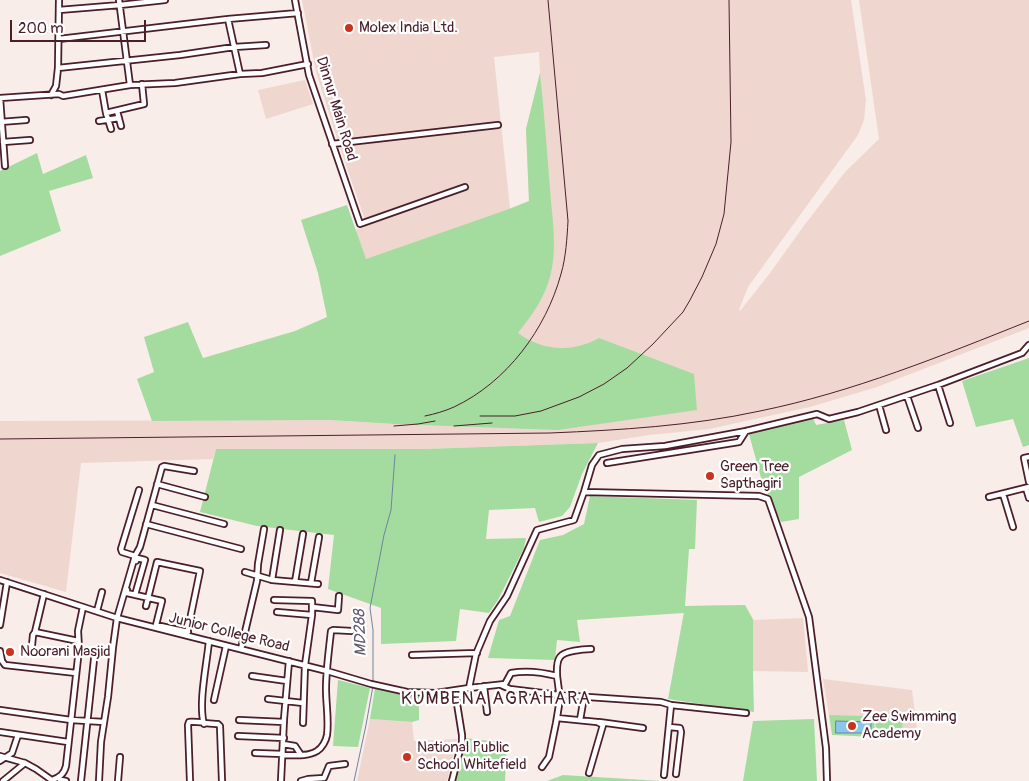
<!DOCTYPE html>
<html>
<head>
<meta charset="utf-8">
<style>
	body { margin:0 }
	#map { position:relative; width:1029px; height:781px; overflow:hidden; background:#f8ede9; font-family:Pangolin,sans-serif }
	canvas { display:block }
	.scale { position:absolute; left:10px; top:20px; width:136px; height:22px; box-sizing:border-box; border:2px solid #4a1f2b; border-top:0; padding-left:6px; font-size:15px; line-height:18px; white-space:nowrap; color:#4a1f2b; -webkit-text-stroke:4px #fff; paint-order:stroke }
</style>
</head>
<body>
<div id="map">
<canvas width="1029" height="781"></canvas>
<div class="scale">200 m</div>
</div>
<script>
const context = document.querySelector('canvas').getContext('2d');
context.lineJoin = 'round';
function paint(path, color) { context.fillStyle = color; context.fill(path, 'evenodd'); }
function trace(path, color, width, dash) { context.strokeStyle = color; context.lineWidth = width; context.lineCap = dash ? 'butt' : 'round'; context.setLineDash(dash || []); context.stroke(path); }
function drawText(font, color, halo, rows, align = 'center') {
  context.font = font + ' Pangolin,sans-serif'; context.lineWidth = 4.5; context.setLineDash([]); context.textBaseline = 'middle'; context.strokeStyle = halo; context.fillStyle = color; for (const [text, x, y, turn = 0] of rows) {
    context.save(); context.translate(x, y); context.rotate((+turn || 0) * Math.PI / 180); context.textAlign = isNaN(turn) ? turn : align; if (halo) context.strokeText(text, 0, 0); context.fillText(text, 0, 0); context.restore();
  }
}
const built = new Path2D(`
	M302 0H851L866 100 864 120 858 135 748 287 739 310 740 311 770 273 803 227 845 172 879 139 859 0H1029V328L877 387 810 407 709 429 649 435 598 443 424 449H216L213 459 81 463 66 592 0 573V421L329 420 394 424 365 259 355 230 364 227V217L339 145 316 72ZM539 52 540 73 526 129 529 201 510 209 494 57Z
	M305 80 313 104 266 119 258 90Z
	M745 605 754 620 803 618 808 672 753 671V675L673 671 685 606Z
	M823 679 912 690 918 738 874 737 875 716 829 715Z
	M370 719 412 722 414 741 457 739 447 781H357Z`);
const green = new Path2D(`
	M540 73C544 112 547 150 550 189 552 218 558 248 550 277 544 299 532 315 518 333 542 351 573 353 599 338L694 374 697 410 558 430 394 424 329 420 152 421 137 379 154 372 144 337 188 322 203 358 295 331 327 317 318 273 301 220 347 205 366 259 509 209 529 201 526 129Z
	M37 153 43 174 86 155 93 178 49 191 61 231 0 256V171Z
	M1029 358V445L1023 447 1013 419 976 427 962 381Z
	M813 418 816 425 844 420 852 450 799 477V519L781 522 763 485 749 434Z
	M598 443 582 474 570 507 562 516 539 522 535 508 489 510 486 539 526 538 524 548 498 600 489 613 460 609 456 641 381 644V608L328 589 334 535 257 526 200 512 216 449H424Z
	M590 496 697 500 695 549H689L685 606 745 605 753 620V675L754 712 668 699 684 613 577 620 580 642 557 640 555 660 488 658 499 620 510 616 540 540 563 535 584 524Z
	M338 680 370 688 358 747 333 746Z
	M375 688 407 694 419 695V720L412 722 370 719Z
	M876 712 903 713 902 735H876Z
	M829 715 875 716 874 737 832 735Z
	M814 719 817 781H743L753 721Z
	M465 738 507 743 505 781H455Z
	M563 775 661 781H547Z`);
const water = new Path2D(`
	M836 721 871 722V733H836Z`);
const stream = new Path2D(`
	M373 682V630L370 608 384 535 391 510 395 455
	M354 781 366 725 373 686`);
const minor = new Path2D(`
	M119 0 130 85
	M295 0 309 75 360 224 465 187
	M59 10 120 5 165 0
	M228 19 240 74
	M59 39 228 19 298 13
	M58 68 180 55 234 47 266 45
	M102 90 106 113 144 104 142 84
	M51 95 56 86 58 68 59 0
	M0 98 59 94 63 96 130 85 175 83 240 74 262 73 308 64
	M0 98 5 166
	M117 111 121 126
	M106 113 111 129
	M99 121 119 118
	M0 122 26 120
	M3 142 30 140
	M332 144 498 125
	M938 385 950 423
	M907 396 918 428
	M879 405 886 430
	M1029 457 1024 458 1029 482
	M607 463 739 442 746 431
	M157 484 205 497
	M1026 488 1029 498
	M584 492 759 496 768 499 774 516 809 617 826 748 827 781
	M1003 494 1013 527
	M989 497 1029 487
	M152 505 224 524
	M146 524 241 549
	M135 556 122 552 121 549 139 490
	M245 572 272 580 318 584
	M0 580 117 618 327 671 371 684 407 692 436 693 469 688 476 654 490 621 507 596 537 530 574 520 584 492 592 465 599 455 622 449 665 446 746 431 817 414 829 419 858 412 938 385 1022 353 1029 345
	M272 580 280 530
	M295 582 303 534
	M311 583 319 537
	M127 590V593L162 601 156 625 188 632
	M135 595 145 560 137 558 136 561
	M274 600 312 601V615L305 665 303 723
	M146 606 157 562 200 571 187 634
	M312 607 338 610 339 596
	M97 611 102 592
	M277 612 312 615
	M0 625 7 582
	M35 632 78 641
	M32 645 33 635 35 632 44 594
	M241 649 257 581 258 564 264 529
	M0 651 2 661 5 665 76 673
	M412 655 477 653
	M252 676 287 681
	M557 676C557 670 556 662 560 657 564 651 583 649 591 649
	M501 685 510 689 559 695 661 702 671 705 664 775
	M484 686 487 712
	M469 688 505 684 511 673C527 670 542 672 557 676L560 699 556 723 549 757 542 767
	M268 699 303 703
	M214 700 226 646
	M671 705 746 713
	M0 710 71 720 104 722
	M557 718 597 722 603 725 589 773
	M239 720 284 722
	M580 720 584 697
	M599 722 643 728
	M204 724C198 704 207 663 209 641
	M669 727 680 728 681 732 676 774
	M0 732 68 742
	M238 736 284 738
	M283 744 295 746 301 755
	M255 753 283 754
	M283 755C293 755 308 757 317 751 322 748 326 741 327 735 329 720 326 704 326 689 326 670 329 650 331 631L333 630 352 631
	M0 756 25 763 36 769 53 781
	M0 761 12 753 18 735
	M58 778 61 780 66 781
	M52 780C60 777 64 774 66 766L79 649 78 631 83 607
	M3 781 25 763
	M81 781 95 650
	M99 781 101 742 108 697 113 647 117 618 135 556 140 547 162 467 164 466 194 471
	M118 781 120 757
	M190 781 188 725 189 722C195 721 210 724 218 724L220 726 222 781
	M281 781 284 719 289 661
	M301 781 308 779 324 778 329 766 345 764
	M452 781 462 742V735L455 691`);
const rail = new Path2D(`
	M425 416C435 414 445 411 454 407 507 382 546 329 561 274 566 257 567 238 568 221L548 0
	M480 416H515L541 411 579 397 604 384 627 368 653 344 683 312 690 300 702 277 716 244 724 214 731 142 729 0
	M394 426 418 424 435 421
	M454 426 492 423
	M0 439 550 433C621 430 691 426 760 411 853 392 941 356 1029 321`);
const markers = [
	[349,28,5,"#c8321e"],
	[710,476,5,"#c8321e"],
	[10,652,5,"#c8321e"],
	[852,726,5,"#c8321e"],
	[407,757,5,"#c8321e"]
];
const poiNames = [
	["Molex India Ltd.",359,28],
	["Green Tree",720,467],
	["Sapthagiri",720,484],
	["Noorani Masjid",20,652],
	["Zee Swimming",862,717],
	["Academy",862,734],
	["National Public",417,748],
	["School Whitefield",417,765]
];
const streetNames = [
	["Dinnur Main Road",336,109,73],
	["Junior College Road",229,633,14]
];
const waterNames = [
	["MD288",361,633,-92]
];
const quarterNames = [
	["KUMBENA AGRAHARA",496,699]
];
paint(built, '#efd7cf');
paint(green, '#a4dca0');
paint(water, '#8bc5ea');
trace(water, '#71839e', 1);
trace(stream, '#71839e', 1);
trace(minor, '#4a1f2b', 8);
trace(minor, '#fff', 4.5);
trace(rail, '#4a1f2b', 1);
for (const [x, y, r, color] of markers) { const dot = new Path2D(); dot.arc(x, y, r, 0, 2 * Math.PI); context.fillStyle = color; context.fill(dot); trace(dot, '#fff', 2); }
drawText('15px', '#4a1f2b', '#fff', poiNames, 'left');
drawText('15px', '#4a1f2b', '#fff', streetNames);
drawText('italic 16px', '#61596e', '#fff', waterNames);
context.letterSpacing = '1px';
drawText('18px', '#4a1f2b', '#fff', quarterNames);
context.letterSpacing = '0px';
</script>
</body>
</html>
